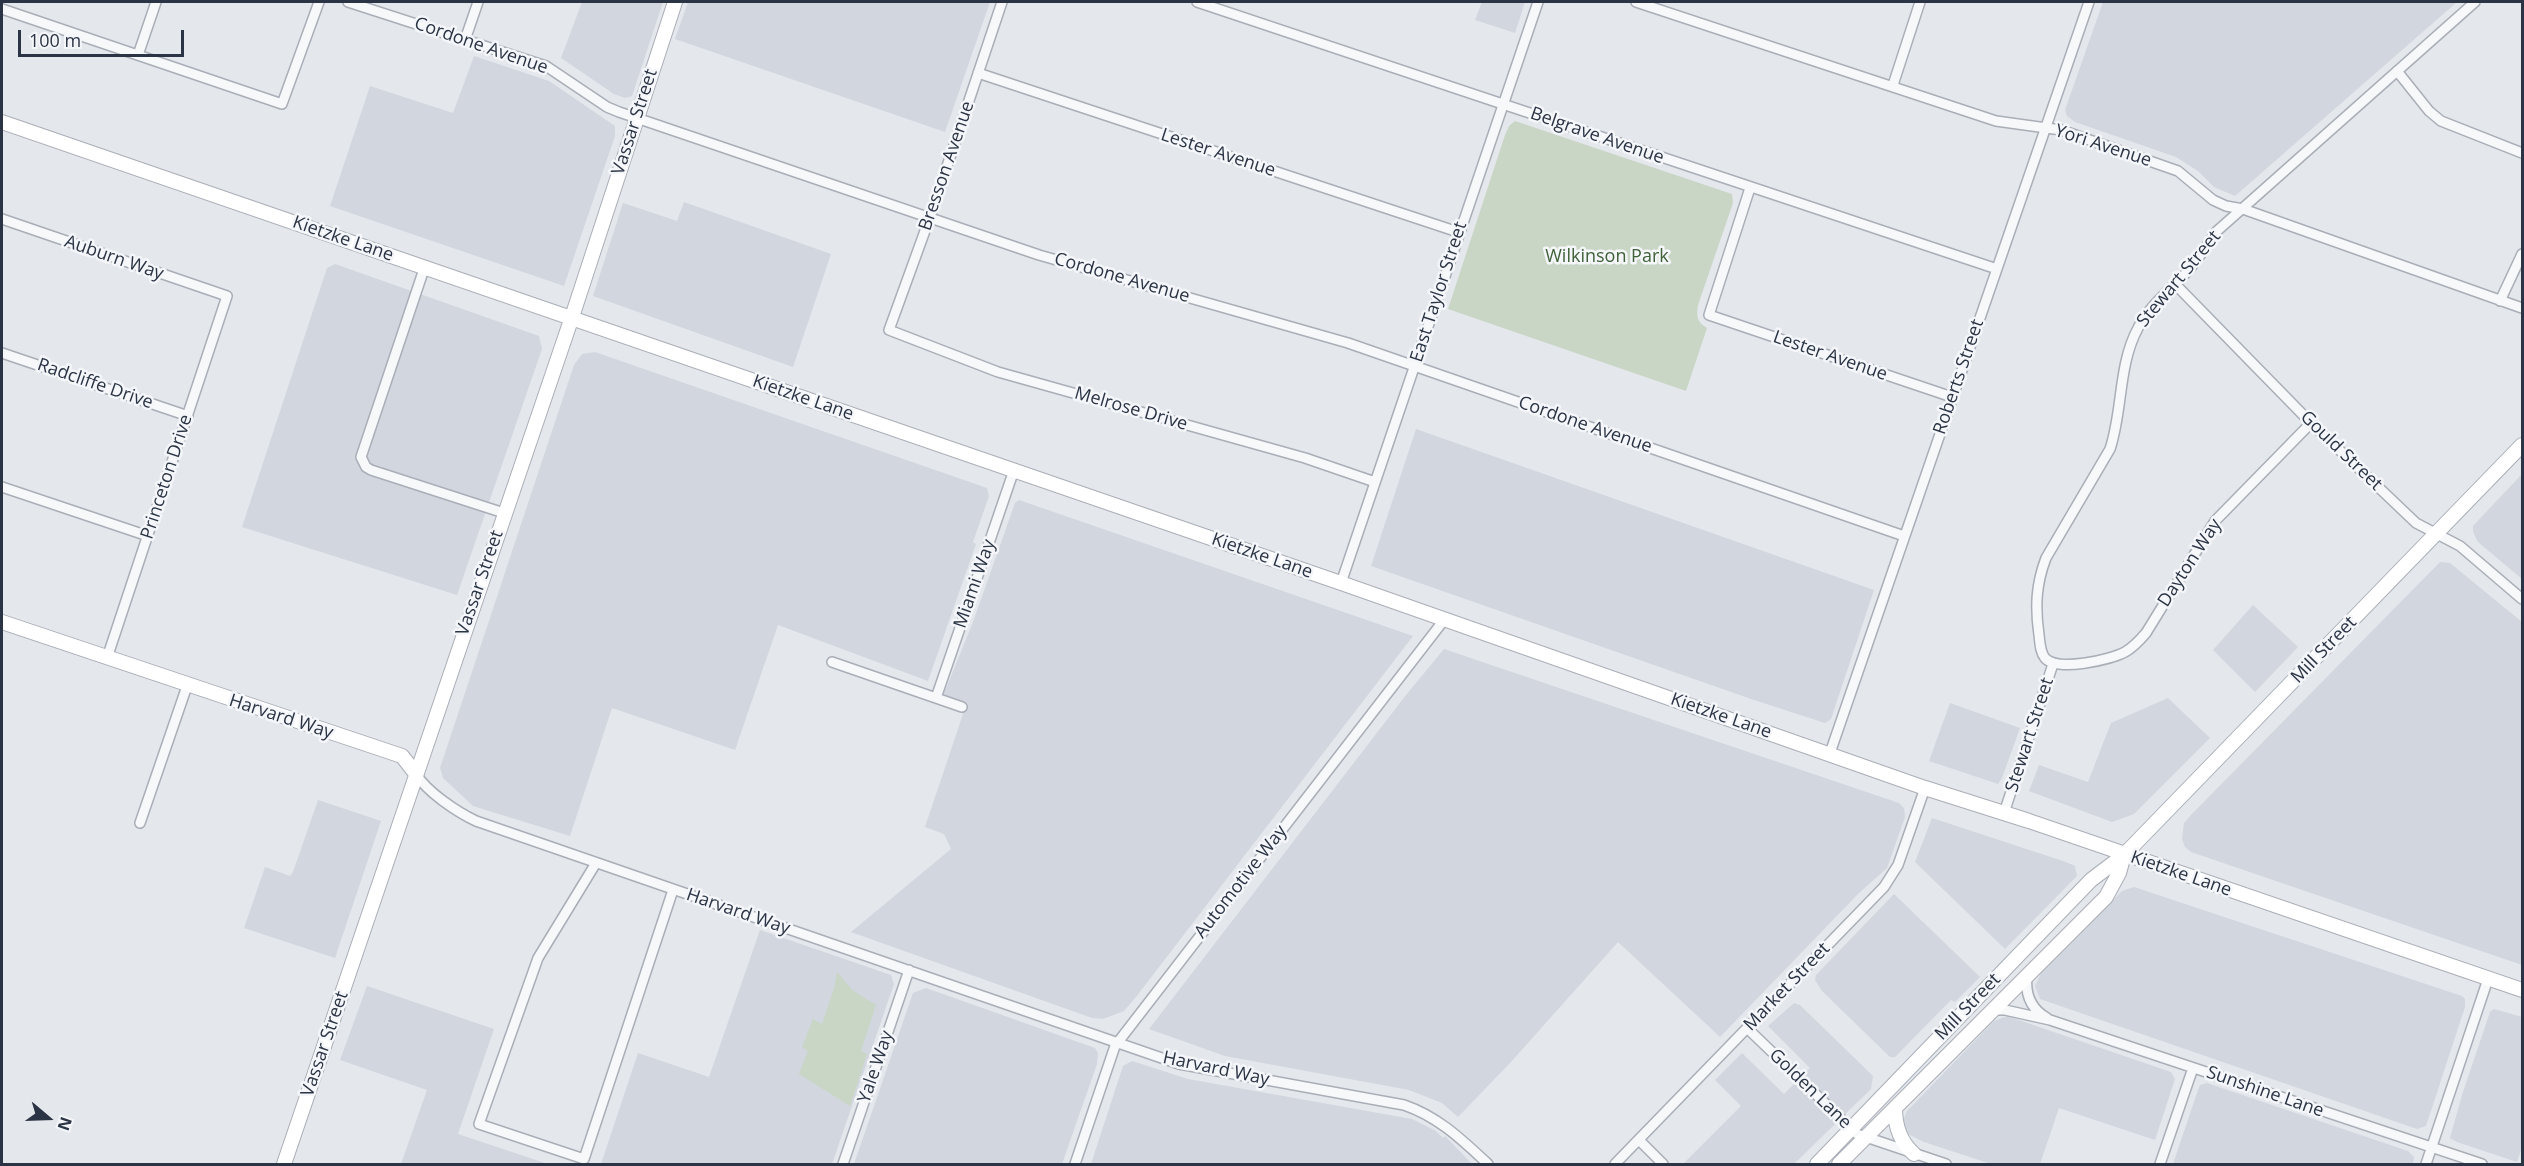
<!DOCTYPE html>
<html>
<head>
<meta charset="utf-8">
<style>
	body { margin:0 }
	#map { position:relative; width:2524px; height:1166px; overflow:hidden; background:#e4e7ec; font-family:"Open Sans",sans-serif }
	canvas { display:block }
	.frame { position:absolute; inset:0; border:3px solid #2b3445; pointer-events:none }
	.north { position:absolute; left:18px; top:1088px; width:60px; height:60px; -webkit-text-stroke:4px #f4f6f9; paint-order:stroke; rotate:109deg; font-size:16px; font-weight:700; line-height:24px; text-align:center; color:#2b3445 }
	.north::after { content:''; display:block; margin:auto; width:21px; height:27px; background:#2b3445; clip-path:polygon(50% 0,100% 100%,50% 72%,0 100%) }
	.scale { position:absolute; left:18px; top:30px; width:166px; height:27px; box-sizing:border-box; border:3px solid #2b3445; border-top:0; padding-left:8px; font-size:18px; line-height:21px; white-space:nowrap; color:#2b3445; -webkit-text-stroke:4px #f4f6f9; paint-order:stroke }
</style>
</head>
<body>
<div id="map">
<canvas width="2524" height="1166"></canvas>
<div class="frame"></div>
<div class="north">N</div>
<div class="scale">100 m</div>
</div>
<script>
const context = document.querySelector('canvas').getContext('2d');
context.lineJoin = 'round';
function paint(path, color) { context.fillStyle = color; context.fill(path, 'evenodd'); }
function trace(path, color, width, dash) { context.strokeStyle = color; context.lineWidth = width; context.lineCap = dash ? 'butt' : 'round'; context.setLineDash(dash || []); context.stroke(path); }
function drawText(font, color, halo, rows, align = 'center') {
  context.font = font + ' "Open Sans",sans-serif'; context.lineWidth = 5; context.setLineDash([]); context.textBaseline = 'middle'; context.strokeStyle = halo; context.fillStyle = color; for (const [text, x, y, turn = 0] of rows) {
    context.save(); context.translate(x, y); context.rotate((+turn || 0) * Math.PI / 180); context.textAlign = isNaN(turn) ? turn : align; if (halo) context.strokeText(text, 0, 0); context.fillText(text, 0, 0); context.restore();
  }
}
const built = new Path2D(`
	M582 2H663L632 96 625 98 614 94 561 58Z
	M688 2H990L945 132 675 39Z
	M1482 2H1525L1515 33 1475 20Z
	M2103 2H2457L2235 196 2214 187 2198 171 2176 157 2075 122 2067 116 2065 110Z
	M474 56 549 81 615 126V136L564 286 330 206 370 86 453 113Z
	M684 202 831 254 793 367 593 296 623 203 677 221Z
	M335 264 539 336 542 349 457 595 242 527 327 268Z
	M595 352 987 488 989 496 973 542 976 544 928 681 778 625 735 750 612 708 570 836 473 806 443 778 440 768 574 365 582 354Z
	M1416 429 1874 590 1831 719 1825 723 1754 700 1371 566Z
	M2522 474V579L2478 542 2473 532V526Z
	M1019 500 1413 636 1136 997 1124 1011 1103 1019 1092 1018 851 932 951 849 944 834 925 827 966 705 943 696 973 622 1015 503Z
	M2440 562 2450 563 2522 622V965L2191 852 2185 847 2182 839 2184 823 2191 815Z
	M2253 605 2298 647 2255 692 2213 650Z
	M1444 649 1899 803 1904 808 1905 817 1887 868 1858 894 1720 1037 1618 942 1511 1062 1458 1117 1442 1103 1409 1090 1225 1056 1149 1029 1406 695Z
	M2168 698 2210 738 2134 814 2112 822 2029 791 2039 765 2088 782 2111 723Z
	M1950 703 2020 728 2002 778 1998 784 1929 761Z
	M318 800 381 821 335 958 244 928 265 867 290 876 293 872Z
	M1932 818 2066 862 2075 866 2077 876 2005 949 1915 862Z
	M2134 887 2462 996 2465 999V1007L2426 1126 2417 1129 2040 999 2035 986 2041 973 2122 891Z
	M1894 894 1980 977 1955 1002 1951 1000 1895 1057H1890L1822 991 1815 980 1816 975Z
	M760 930 891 975 894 984 832 1164H601L638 1053 709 1077Z
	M367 986 494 1029 458 1134 548 1164H401L427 1090 340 1060Z
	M926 988 1095 1048 1098 1053 1097 1064 1062 1164H854L913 993Z
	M1794 1003 1800 1005 1873 1076 1871 1089 1794 1164H1683L1741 1106 1715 1080 1742 1053 1784 1094 1810 1068 1768 1026Z
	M2494 1009 2522 1017V1147L2517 1162 2457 1142 2450 1138 2462 1095 2490 1012Z
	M2007 1016 2171 1072 2175 1079 2155 1140 2059 1108 2040 1164H1991L1924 1142 1908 1134 1903 1121 1907 1111 1994 1021Z
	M1132 1061 1188 1079 1412 1119 1436 1131 1443 1138 1445 1136 1472 1164H1091L1123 1066Z
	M2207 1083 2408 1151 2414 1157 2413 1164H2173L2198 1090 2200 1085Z`);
const green = new Path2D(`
	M1515 121 1732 194 1733 203 1698 305C1696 317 1697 322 1707 328L1686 391 1448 309 1505 135 1509 126Z
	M837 972 852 990 876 1005 861 1051 867 1054 850 1106 799 1074 808 1051 802 1047 813 1019 822 1024 835 985Z`);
const street = new Path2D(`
	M348 2 546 66 607 107 619 112 1039 255 1348 343 1904 536
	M1002 2 930 217 889 330 998 372 1305 458 1375 482
	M1197 2 1997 269
	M1636 2 1996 121 2061 130 2178 171 2213 200 2226 206 2243 209 2522 308
	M2 9 282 104 319 2
	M465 40 478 2
	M138 55 156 2
	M2397 71 2429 111 2441 121 2522 153
	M978 73 1458 232
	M1893 85 1920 2
	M1750 188 1709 315 1952 397
	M2 219 227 296 107 658
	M425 266 361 457 366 467 371 470 504 513
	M2175 284 2311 423 2416 523 2460 546 2522 599
	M2500 301 2522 254
	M2 353 188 416
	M2311 423 2215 521 2146 633C2140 640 2134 647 2125 652 2110 660 2057 672 2045 658 2040 652 2040 643 2039 635 2035 607 2036 584 2046 558L2110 449C2123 410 2118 365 2138 328 2149 306 2170 290 2187 272 2198 260 2207 245 2217 231L2475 2
	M2 487 148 536
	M1341 583 1538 2
	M832 662 962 707
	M936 698 1014 470
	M1830 753 2089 2
	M416 774C427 792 457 812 476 821L1179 1064 1404 1105C1439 1117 1462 1140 1488 1164
	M2004 813 2053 664
	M140 823 187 686
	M596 863 538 958 479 1124 584 1159 673 890
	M2027 976C2025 994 2031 1009 2047 1018
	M1993 1010H2005L2050 1020 2482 1164
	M1747 1028 1857 1134 1946 1164
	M1639 1140 1663 1164
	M843 1164 909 970
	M1075 1164 1115 1046 1444 620
	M1615 1164 1884 887 1898 865 1925 788
	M2160 1164 2193 1068
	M2426 1164 2488 979`);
const secondary = new Path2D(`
	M2 122 1341 583 1925 788 2029 821 2522 990
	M2 622 402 756 416 774
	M1895 1108C1895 1127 1900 1142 1914 1154
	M284 1164 572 317 675 2
	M1817 1164 2091 880 2124 855 2522 445
	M1839 1164 2106 897 2119 873 2124 855`);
const streetNames = [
	["Cordone Avenue",481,46,19],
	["Vassar Street",635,122,-72],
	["Belgrave Avenue",1597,136,19],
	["Yori Avenue",2103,146,18],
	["Lester Avenue",1218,153,18],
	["Bresson Avenue",947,166,-71],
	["Kietzke Lane",343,239,19],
	["Auburn Way",114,258,19],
	["Cordone Avenue",1122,278,16],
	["Stewart Street",2179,279,-50],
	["East Taylor Street",1439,292,-72],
	["Lester Avenue",1830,356,19],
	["Roberts Street",1959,377,-71],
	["Radcliffe Drive",95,384,19],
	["Kietzke Lane",803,398,19],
	["Melrose Drive",1131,409,16],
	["Cordone Avenue",1585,425,19],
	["Gould Street",2341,451,44],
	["Princeton Drive",167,477,-72],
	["Kietzke Lane",1262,556,19],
	["Dayton Way",2190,563,-57],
	["Vassar Street",480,583,-71],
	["Miami Way",975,584,-71],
	["Mill Street",2324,650,-46],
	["Kietzke Lane",1721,716,19],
	["Harvard Way",281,717,18],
	["Stewart Street",2030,735,-72],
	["Kietzke Lane",2181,874,19],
	["Automotive Way",1241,882,-52],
	["Harvard Way",738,912,19],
	["Market Street",1787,987,-46],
	["Mill Street",1968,1007,-46],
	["Vassar Street",325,1044,-71],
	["Yale Way",876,1067,-71],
	["Harvard Way",1216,1069,12],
	["Golden Lane",1810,1089,44],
	["Sunshine Lane",2265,1092,19]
];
const parkNames = [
	["Wilkinson Park",1607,257]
];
paint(built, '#d2d6de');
paint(green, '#c9d6c5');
trace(street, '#a9aeb7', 12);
trace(secondary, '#a9aeb7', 16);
trace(street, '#f7f8fa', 9);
trace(secondary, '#fff', 14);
drawText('18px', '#2b3445', '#f4f6f9', streetNames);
drawText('18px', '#3f6138', '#f4f6f9', parkNames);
</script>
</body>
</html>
